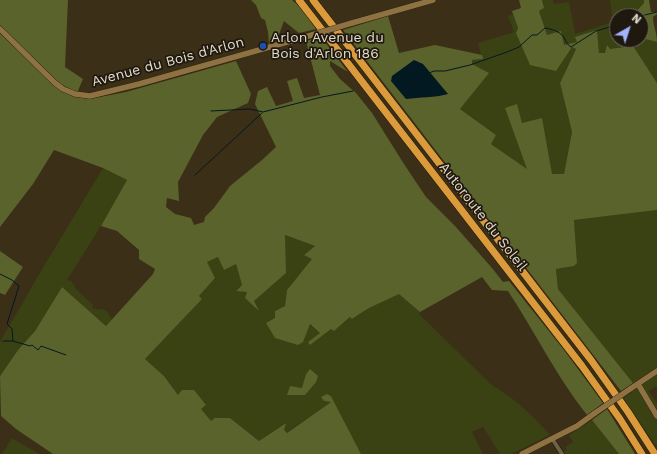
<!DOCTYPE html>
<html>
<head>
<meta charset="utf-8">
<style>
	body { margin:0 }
	#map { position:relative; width:657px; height:454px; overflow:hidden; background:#3b2f17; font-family:"Work Sans",sans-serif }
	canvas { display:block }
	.north { position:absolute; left:609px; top:8px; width:40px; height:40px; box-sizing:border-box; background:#1e180e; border:1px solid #6c665a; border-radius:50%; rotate:39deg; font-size:11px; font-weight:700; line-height:16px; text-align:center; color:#e2dacb }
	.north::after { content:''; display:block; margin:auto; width:14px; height:18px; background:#a2b2fd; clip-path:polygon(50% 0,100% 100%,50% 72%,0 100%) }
</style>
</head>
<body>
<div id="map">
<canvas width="657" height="454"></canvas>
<div class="north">N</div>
</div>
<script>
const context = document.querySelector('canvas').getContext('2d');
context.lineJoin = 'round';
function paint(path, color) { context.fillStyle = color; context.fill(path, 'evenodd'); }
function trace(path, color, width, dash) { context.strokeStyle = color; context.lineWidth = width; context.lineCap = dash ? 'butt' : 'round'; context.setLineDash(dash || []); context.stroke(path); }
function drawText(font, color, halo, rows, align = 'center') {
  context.font = font + ' "Work Sans",sans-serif'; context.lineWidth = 3.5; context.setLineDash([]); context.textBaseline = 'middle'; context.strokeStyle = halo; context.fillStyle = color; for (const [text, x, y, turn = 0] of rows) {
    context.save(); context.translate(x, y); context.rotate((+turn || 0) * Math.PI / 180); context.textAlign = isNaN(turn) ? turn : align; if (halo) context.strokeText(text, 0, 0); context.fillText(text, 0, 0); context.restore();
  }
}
const green = new Path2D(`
	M542 0H553L554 4 569 2 575 34 613 22 610 0H644V3L632 16H617V40H641V38L657 42V83V82L605 53H599L597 30 576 37 577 42 564 45 547 36 539 11 544 8Z
	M513 14 518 28 516 33 576 48 560 83 572 132 564 174H552L528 170 490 143 496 135 460 109 488 73 472 64V60L482 59 478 43 514 32 508 16Z
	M103 168 127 180 101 226 67 280 71 281 77 290 93 305 92 308C104 311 106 306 112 320L106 326 62 287 35 331 18 350 0 376V342L38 276Z
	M657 210V386L648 391 657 403V445L656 446 623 398 632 392 629 386 633 383 558 289 556 269 574 266 577 263 574 220Z
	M284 235 315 246 304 255 313 258 287 290 285 306 275 311 303 342 309 324 320 333 308 342 310 344 331 329 334 331 351 317 353 319 369 308 399 293 420 312 419 314 494 387H495C517 400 533 416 550 435L511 454H500L483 427 472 432 483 454H361L331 396 327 394 331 402 286 433 284 430 285 423 259 441 230 418 211 422 200 409 206 406 178 395 164 376 145 359 202 299 199 296 215 278 206 262 218 257 236 264 242 285 236 290 247 292 258 309 254 301 286 272Z
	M592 420 619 454H590L589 453 587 454H564L563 452 567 450 565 447 573 442 569 435Z
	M12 438 39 454H2Z`);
const forest = new Path2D(`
	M0 0H68L65 67 83 79 77 93 59 83 0 25Z
	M251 0H292L301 8 316 29 299 33 284 21 277 40 269 44 268 32 265 20 261 18 256 5Z
	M519 0H542L544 8 539 11 547 35 561 31 564 45 577 42 575 37 597 30 599 53H605L607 45 610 49 633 46 657 83V210L574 220 577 263 574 266 556 269 558 289 633 383 621 391 343 30 388 16 399 53 435 45 482 55 483 59 472 60V64L489 73 460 109 496 135 491 144 527 169 505 108 517 104 522 123 542 118 552 174H564L572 132 560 83 576 49 572 47 556 71 530 65 516 33 518 28 512 11 521 8Z
	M644 0H649L651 12H657V14L653 17C653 26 657 32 657 42L641 38V16H632L644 3Z
	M0 33 63 92 75 97 90 99 126 92 236 61 251 94 248 103 217 117 203 135 178 182 179 201 167 198 166 207 175 214 191 218 194 225 204 222 205 217 214 208 230 186 262 160 276 147 255 104 258 91 267 87 276 106 293 101 287 81 297 78 304 98 320 95 306 41 321 37 348 72 330 61V66L340 79 356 93 372 113 404 164 426 197 455 226 492 268 503 282 509 281 564 350 603 403 587 415C556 376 535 332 508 291L492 290 482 277 420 312 399 294 369 308 352 319 350 317 334 331 331 329 310 345 308 342 320 333 310 324 303 342 298 345 275 338 266 323 275 318V311L285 306 287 290 312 259 304 255 315 246 285 235 286 273 254 301 259 311 245 298 247 292 236 291 242 285 236 264 224 270 218 257 207 262 215 278 199 296 202 299 145 359 164 376 178 395 182 390H194L206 405 201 409 211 421 215 418H230L259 441 286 423 284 430 287 433 331 402 324 401 321 397 327 394 331 396 361 454H53L16 429 1 416 0 376 18 350 35 331 62 287 106 326 153 274 155 269 139 259V250L117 231 101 226 127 180 103 168 54 150 33 184 0 227Z
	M0 251 23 267 5 295 0 293Z
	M310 369 318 376 316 382 305 395H287L290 386 302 388 306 374Z
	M607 409 635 454H619L592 420Z`);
const water = new Path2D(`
	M414 60 423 64 448 94C434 98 420 97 406 99L391 81 392 76Z`);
const stream = new Path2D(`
	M641 16 657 12
	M429 73 434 71H445L470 65 507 52 519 47 532 35H537L545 28C552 29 558 31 563 36 566 40 566 44 571 47L596 31 617 25
	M211 111 250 109 263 112 322 97 353 91
	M195 175 262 113
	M0 274 12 280 19 286 7 324 12 329 13 341 30 346 32 345 38 350 41 346 66 355
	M3 341H13`);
const street = new Path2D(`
	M553 440 562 454`);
const secondary = new Path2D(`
	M352 23 433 0
	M0 29 55 83 63 89 75 94 90 96 139 84 305 37
	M638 384 657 416
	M630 389 657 371
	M522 454 577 426 595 413`);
const highway = new Path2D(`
	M299 0 582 366 620 419 642 454
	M313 0 591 360 628 412 655 454`);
const secondaryBridge = new Path2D(`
	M305 37 352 23
	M595 413 630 389`);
const markers = [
	[263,46,4,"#1a4fb4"]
];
const poiNames = [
	["Arlon Avenue du",271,38],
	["Bois d'Arlon 186",271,54]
];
const streetNames = [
	["Avenue du Bois d'Arlon",168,62,-15],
	["Autoroute du Soleil",483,217,52]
];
paint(green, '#3a4113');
paint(forest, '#5a632b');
paint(water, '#031921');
trace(stream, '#031921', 1);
trace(street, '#221701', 5);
trace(secondary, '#221701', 6);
trace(highway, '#221701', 8);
trace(street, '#6f6147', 4);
trace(secondary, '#8f7244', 5.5);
trace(highway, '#db9b3d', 7);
trace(secondaryBridge, '#221701', 6, []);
trace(secondaryBridge, '#8f7244', 5.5);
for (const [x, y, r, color] of markers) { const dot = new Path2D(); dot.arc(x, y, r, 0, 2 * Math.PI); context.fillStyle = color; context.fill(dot); trace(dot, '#1e180e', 1.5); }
drawText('14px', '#e2dacb', '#1e180e', poiNames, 'left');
drawText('14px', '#e2dacb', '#1e180e', streetNames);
</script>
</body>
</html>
